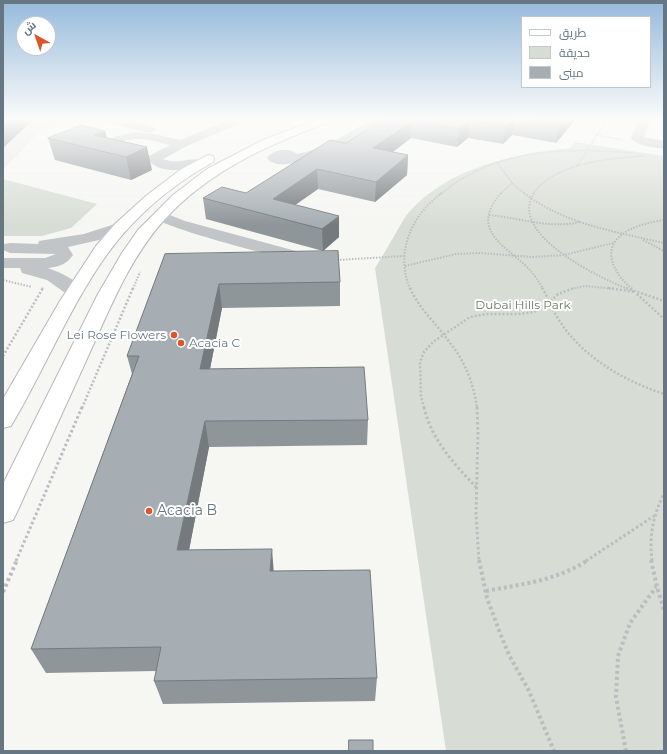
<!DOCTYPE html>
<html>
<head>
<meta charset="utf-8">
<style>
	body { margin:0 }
	#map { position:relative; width:667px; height:754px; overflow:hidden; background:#f6f6f3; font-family:Montserrat,Cairo,sans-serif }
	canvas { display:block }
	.frame { position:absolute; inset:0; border:4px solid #667682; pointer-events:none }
	.legend { position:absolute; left:521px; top:16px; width:130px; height:72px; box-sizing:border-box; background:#fff; border:1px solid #c2c8cd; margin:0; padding:5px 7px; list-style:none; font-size:12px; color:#667682 }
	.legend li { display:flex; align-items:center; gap:8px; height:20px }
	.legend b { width:20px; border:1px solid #c2c8cd }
	.north { position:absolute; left:16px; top:16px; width:40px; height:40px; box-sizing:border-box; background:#fff; border:1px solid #c2c8cd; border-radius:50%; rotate:320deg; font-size:11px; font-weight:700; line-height:16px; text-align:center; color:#667682 }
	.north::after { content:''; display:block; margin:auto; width:14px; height:18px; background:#dc562d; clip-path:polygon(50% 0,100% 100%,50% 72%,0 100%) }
</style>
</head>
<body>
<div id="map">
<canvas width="667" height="754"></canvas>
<div class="frame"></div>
<ul class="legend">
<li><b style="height:5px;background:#fff"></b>طريق</li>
<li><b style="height:11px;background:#d7ddd4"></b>حديقة</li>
<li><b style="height:11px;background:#a6aeb3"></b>مبنى</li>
</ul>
<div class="north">ش</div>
</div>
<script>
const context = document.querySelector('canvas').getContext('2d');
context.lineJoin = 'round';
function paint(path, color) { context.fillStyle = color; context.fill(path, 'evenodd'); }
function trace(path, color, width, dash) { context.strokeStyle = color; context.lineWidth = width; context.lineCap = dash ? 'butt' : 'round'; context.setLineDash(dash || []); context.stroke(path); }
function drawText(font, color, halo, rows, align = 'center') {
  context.font = font + ' Montserrat,sans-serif'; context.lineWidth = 4; context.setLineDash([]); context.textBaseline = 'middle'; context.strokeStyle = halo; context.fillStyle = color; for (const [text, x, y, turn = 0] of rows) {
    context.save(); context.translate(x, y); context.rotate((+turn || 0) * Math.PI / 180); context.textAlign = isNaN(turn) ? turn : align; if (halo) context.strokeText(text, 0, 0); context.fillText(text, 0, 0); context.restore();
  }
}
const built = new Path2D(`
	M3 120H71L39 132 3 170Z`);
const green = new Path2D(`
	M575 142 664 156V751H446L375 268C383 255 391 242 398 229 402 223 405 216 410 211 448 168 515 153 570 148Z
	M3 179 97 204 71 228 42 236H3Z`);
const pathFar4 = new Path2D(`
	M253 126 268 120
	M596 135 623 140
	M498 164 513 184 525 194
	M577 166 607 120
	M440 194C447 190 453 184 460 180 511 148 576 148 633 153
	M500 194 512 183
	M533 194C554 163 610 158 644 156`);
const pathFar3 = new Path2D(`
	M501 193C470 229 502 244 526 266 533 273 538 280 543 289
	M524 193C564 224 616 232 664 243
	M534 193C507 234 600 278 628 289
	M489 215C520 218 549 229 580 222
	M643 240 664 251
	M337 260 404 256
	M405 266 456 254 480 253 532 257 564 255 613 243
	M3 280 32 287
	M42 289 43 287
	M133 289 140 272
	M410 289C395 253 411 215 442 193
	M571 289 585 286 615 289
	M632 289C627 284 622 280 619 275 594 238 635 224 664 220`);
const pathFar2 = new Path2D(`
	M410 288C419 309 437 324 450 343 465 361 474 385 477 408
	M542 288C549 299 553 312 561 323 584 358 625 381 664 394
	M608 288 635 292
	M626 288 664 301
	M631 288 632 289
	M637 294 664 319
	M3 356 43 288
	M82 408 133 288
	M424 408 421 396 420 362 424 352 433 342 470 317 486 314H518L534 312 544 307 558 294 574 288`);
const pathFar1 = new Path2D(`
	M424 407C431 439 454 464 476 487
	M477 407 478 433 476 514 479 561
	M16 561 82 407
	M586 561 654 516
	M652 561C649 534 653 517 664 493`);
const path = new Path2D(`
	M479 560 487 598 500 633 509 655 529 691 554 751
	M651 560 657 587 664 610
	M486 591C522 584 556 581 588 560
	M3 592 17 560
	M626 751 616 697 618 656 630 623 656 587`);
const minor = new Path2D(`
	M101 120H123L154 127 156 129 154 131 150 133 103 122Z
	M229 120H245L243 122 187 146 163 159C177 165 190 157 204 160L206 163 204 166C188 170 158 175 148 159L149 156 170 145C153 141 133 134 118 145L132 148 134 151 132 154 128 155 107 151 104 145 114 137 135 132 154 134 180 140Z
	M371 120H385C381 125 373 129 367 132 350 142 281 179 267 158 273 149 289 147 297 154 324 149 348 133 371 120Z
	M639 120H651L644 137 664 141V149C654 147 638 147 631 138Z
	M656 120H664V123L658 122Z
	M160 211 185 221 296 251 298 255 296 259 290 260C270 255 160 227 152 216L155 213Z
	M121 222 127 224 129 227 127 230 99 240 68 247 73 255C67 264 59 267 48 268 61 273 76 279 84 291L82 295 75 297 68 295 47 280 22 273 20 268H3V258H45L56 254 10 253 3 250 4 244 10 243 38 244 39 241 45 240 84 234Z`);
const major = new Path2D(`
	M315 120H332L330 122C269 144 209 171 165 219 128 260 109 311 86 361 63 411 40 462 17 512L13 520 3 523V484L98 294 122 253 138 230 173 195 207 169 263 140Z
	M208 155 213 156 214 159 213 162C172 185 135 216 108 253 69 307 45 369 11 426L3 428V399L60 301 96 246 116 223 147 195 180 170Z`);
const wall = new Path2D(`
	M382 120H575L556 143 512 135 503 144 468 138 457 147 411 138 393 152 408 155 407 175 375 202 318 189 295 205 339 237 323 251 206 219 203 198 246 193 346 143Z
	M105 131 107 138 152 170 131 180 55 160 48 138Z
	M165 254 340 282V306L222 308 210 369 368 420 367 445 209 447 189 550 274 571 377 678 375 701 163 704 154 681 156 671 46 673 31 649 132 374 127 356Z`);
const shadedWall = new Path2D(`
	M9 120H33L3 148V125Z
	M470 120 468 138 457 147 459 129Z
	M512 120H515L512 135 503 144 506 126Z
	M565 120H575L556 143 560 125Z
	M412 121 411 138 372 168 373 148Z
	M105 131 110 152 94 135Z
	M147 147 152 170 131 180 126 157Z
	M408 155 407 175 375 202 376 182Z
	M317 169 318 189 278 217 273 199Z
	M339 216V237L323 251 322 229Z
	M219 284 222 308 205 394 200 369Z
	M205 421 209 447 184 576 177 550Z
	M272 549 274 575 270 571Z`);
const building = new Path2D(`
	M3 120H9L3 125Z
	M382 120H470L459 129 412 121 373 148 408 155 376 182 317 169 273 199 339 216 322 229 203 198 222 187 246 193 330 140 346 143Z
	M472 120H512L506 126Z
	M531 120H565L560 125Z
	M82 125 105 131 94 135 147 147 126 157 48 138Z
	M338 251 340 282 219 284 200 369 364 367 368 420 205 421 177 550 272 549 270 571 370 570 377 678 154 681 161 647 31 649 139 356H127L165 254Z
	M349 740H373V751H349Z`);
const markers = [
	[174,335,4,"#dc562d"],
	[181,343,4,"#dc562d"],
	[149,511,4,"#dc562d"]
];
const parkNames = [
	["Dubai Hills Park",523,305]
];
const poiNames = [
	["Lei Rose Flowers",166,335],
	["Acacia C",189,343,"left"]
];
const nearPoinames = [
	["Acacia B",157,511]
];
paint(built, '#e6e7e6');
paint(green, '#d7ddd4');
trace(major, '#b4b9bc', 2);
trace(pathFar4, '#bbbdbf', 1.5, [1, 1]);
trace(pathFar3, '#bbbdbf', 2, [1.5, 1.5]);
trace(pathFar2, '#bbbdbf', 2.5, [2, 2]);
trace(pathFar1, '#bbbdbf', 3, [2.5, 2.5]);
trace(path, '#bbbdbf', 4, [3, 3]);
paint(minor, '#c1c5c8');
paint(major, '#fff');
paint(wall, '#8f969a');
paint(shadedWall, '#747a7d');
paint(building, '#a6aeb3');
trace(building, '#747a7d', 1);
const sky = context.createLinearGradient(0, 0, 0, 225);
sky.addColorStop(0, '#95badb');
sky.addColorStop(0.53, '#fbfbfa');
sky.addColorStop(1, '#fbfbfa00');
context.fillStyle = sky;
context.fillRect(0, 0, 667, 225);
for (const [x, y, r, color] of markers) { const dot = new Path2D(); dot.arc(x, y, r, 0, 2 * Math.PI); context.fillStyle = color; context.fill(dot); trace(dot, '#fff', 1.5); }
drawText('12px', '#697a65', '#fff', parkNames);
drawText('12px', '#667682', '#fff', poiNames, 'right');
drawText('14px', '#667682', '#fff', nearPoinames, 'left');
</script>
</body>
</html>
